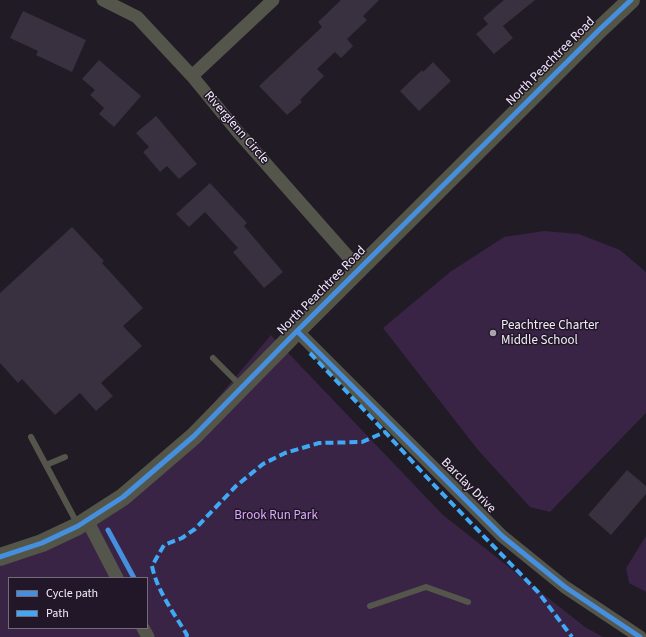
<!DOCTYPE html>
<html>
<head>
<meta charset="utf-8">
<style>
	body { margin:0 }
	#map { position:relative; width:646px; height:637px; overflow:hidden; background:#201b24; font-family:"Source Sans 3",sans-serif }
	canvas { display:block }
	.legend { position:absolute; left:8px; top:577px; width:140px; height:52px; box-sizing:border-box; background:#211728; border:1px solid #756c7b; margin:0; padding:5px 7px; list-style:none; font-size:12px; color:#f3ecf8 }
	.legend li { display:flex; align-items:center; gap:8px; height:20px }
	.legend b { width:20px; border:1px solid #756c7b }
</style>
</head>
<body>
<div id="map">
<canvas width="646" height="637"></canvas>
<ul class="legend">
<li><b style="height:5px;background:#468fdf"></b>Cycle path</li>
<li><b style="height:5px;background:#3fa9f5"></b>Path</li>
</ul>
</div>
<script>
const context = document.querySelector('canvas').getContext('2d');
context.lineJoin = 'round';
function paint(path, color) { context.fillStyle = color; context.fill(path, 'evenodd'); }
function trace(path, color, width, dash) { context.strokeStyle = color; context.lineWidth = width; context.lineCap = dash ? 'butt' : 'round'; context.setLineDash(dash || []); context.stroke(path); }
function drawText(font, color, halo, rows, align = 'center') {
  context.font = font + ' "Source Sans 3",sans-serif'; context.lineWidth = 3; context.setLineDash([]); context.textBaseline = 'middle'; context.strokeStyle = halo; context.fillStyle = color; for (const [text, x, y, turn = 0] of rows) {
    context.save(); context.translate(x, y); context.rotate((+turn || 0) * Math.PI / 180); context.textAlign = isNaN(turn) ? turn : align; if (halo) context.strokeText(text, 0, 0); context.fillText(text, 0, 0); context.restore();
  }
}
const green = new Path2D(`
	M544 231 579 234 620 250 646 272V413L550 512 530 507 478 450 383 328 450 272 504 237Z
	M271 335 443 515 585 627 603 637H0V553L87 520 145 484ZM9 578H147V628H9Z
	M646 536V592L629 583 626 568Z`);
const building = new Path2D(`
	M341 0H379L363 16 367 20 347 39 353 46 341 58 335 52 317 69 324 76 300 100 302 102 287 115 259 86 322 27 318 22Z
	M504 0H535L503 26 513 38 494 54 476 34 488 24 483 18Z
	M23 11 86 40 72 72 36 55 38 51 10 38Z
	M99 60 141 96 114 127 99 114 104 108 90 95 95 90 82 79Z
	M433 62 451 81 419 111 400 91 422 70 423 72Z
	M156 116 197 164 179 179 167 166 160 172 143 152 149 147 136 133Z
	M210 183 247 223 244 226 283 272 264 288 233 252 238 248 205 212 189 227 176 214Z
	M72 227 104 261 102 263 143 308 123 326 142 346 101 383 113 396 96 411 80 393 55 415 22 379 18 383 0 363V293Z
	M627 470 646 486V494L611 535 588 515Z`);
const lane = new Path2D(`
	M213 358 241 386
	M31 437 78 525
	M46 465 65 457
	M370 606 426 587 468 602`);
const street = new Path2D(`
	M103 0 137 17 192 76 237 131 359 269
	M192 76 273 0
	M297 331 502 536 565 587 640 637
	M87 520 117 578
	M143 628 148 637`);
const secondary = new Path2D(`
	M0 557 42 543 78 526 123 497 194 436 297 331 599 30 631 0`);
const quiet = new Path2D(`
	M310 353 385 432
	M186 637 187 635C174 613 157 591 152 566L164 545 182 538 195 529 236 486 263 464 285 453 319 443 362 442 385 432 434 485 538 592 572 637`);
const cycleway = new Path2D(`
	M297 331 502 536 565 587 640 637
	M108 530 134 578
	M0 557 42 543 78 526 123 497 194 436 297 331 599 30 631 0`);
const markers = [
	[493,333,4,"#a9a3ae"]
];
const streetNames = [
	["North Peachtree Road",551,62,-45],
	["Riverglenn Circle",236,128,49],
	["North Peachtree Road",322,291,-45],
	["Barclay Drive",468,486,45]
];
const poiNames = [
	["Peachtree Charter",501,326],
	["Middle School",501,341]
];
const parkNames = [
	["Brook Run Park",276,516]
];
paint(green, '#392446');
paint(building, '#39313f');
trace(lane, '#55564b', 6);
trace(street, '#55564b', 13);
trace(secondary, '#525547', 18);
trace(quiet, '#3fa9f5', 4, [8, 4]);
trace(cycleway, '#468fdf', 5);
for (const [x, y, r, color] of markers) { const dot = new Path2D(); dot.arc(x, y, r, 0, 2 * Math.PI); context.fillStyle = color; context.fill(dot); trace(dot, '#211728', 1.5); }
drawText('13px', '#f3ecf8', '#211728', streetNames);
drawText('13px', '#f3ecf8', '#211728', poiNames, 'left');
drawText('13px', '#daa9fb', '#211728', parkNames);
</script>
</body>
</html>
